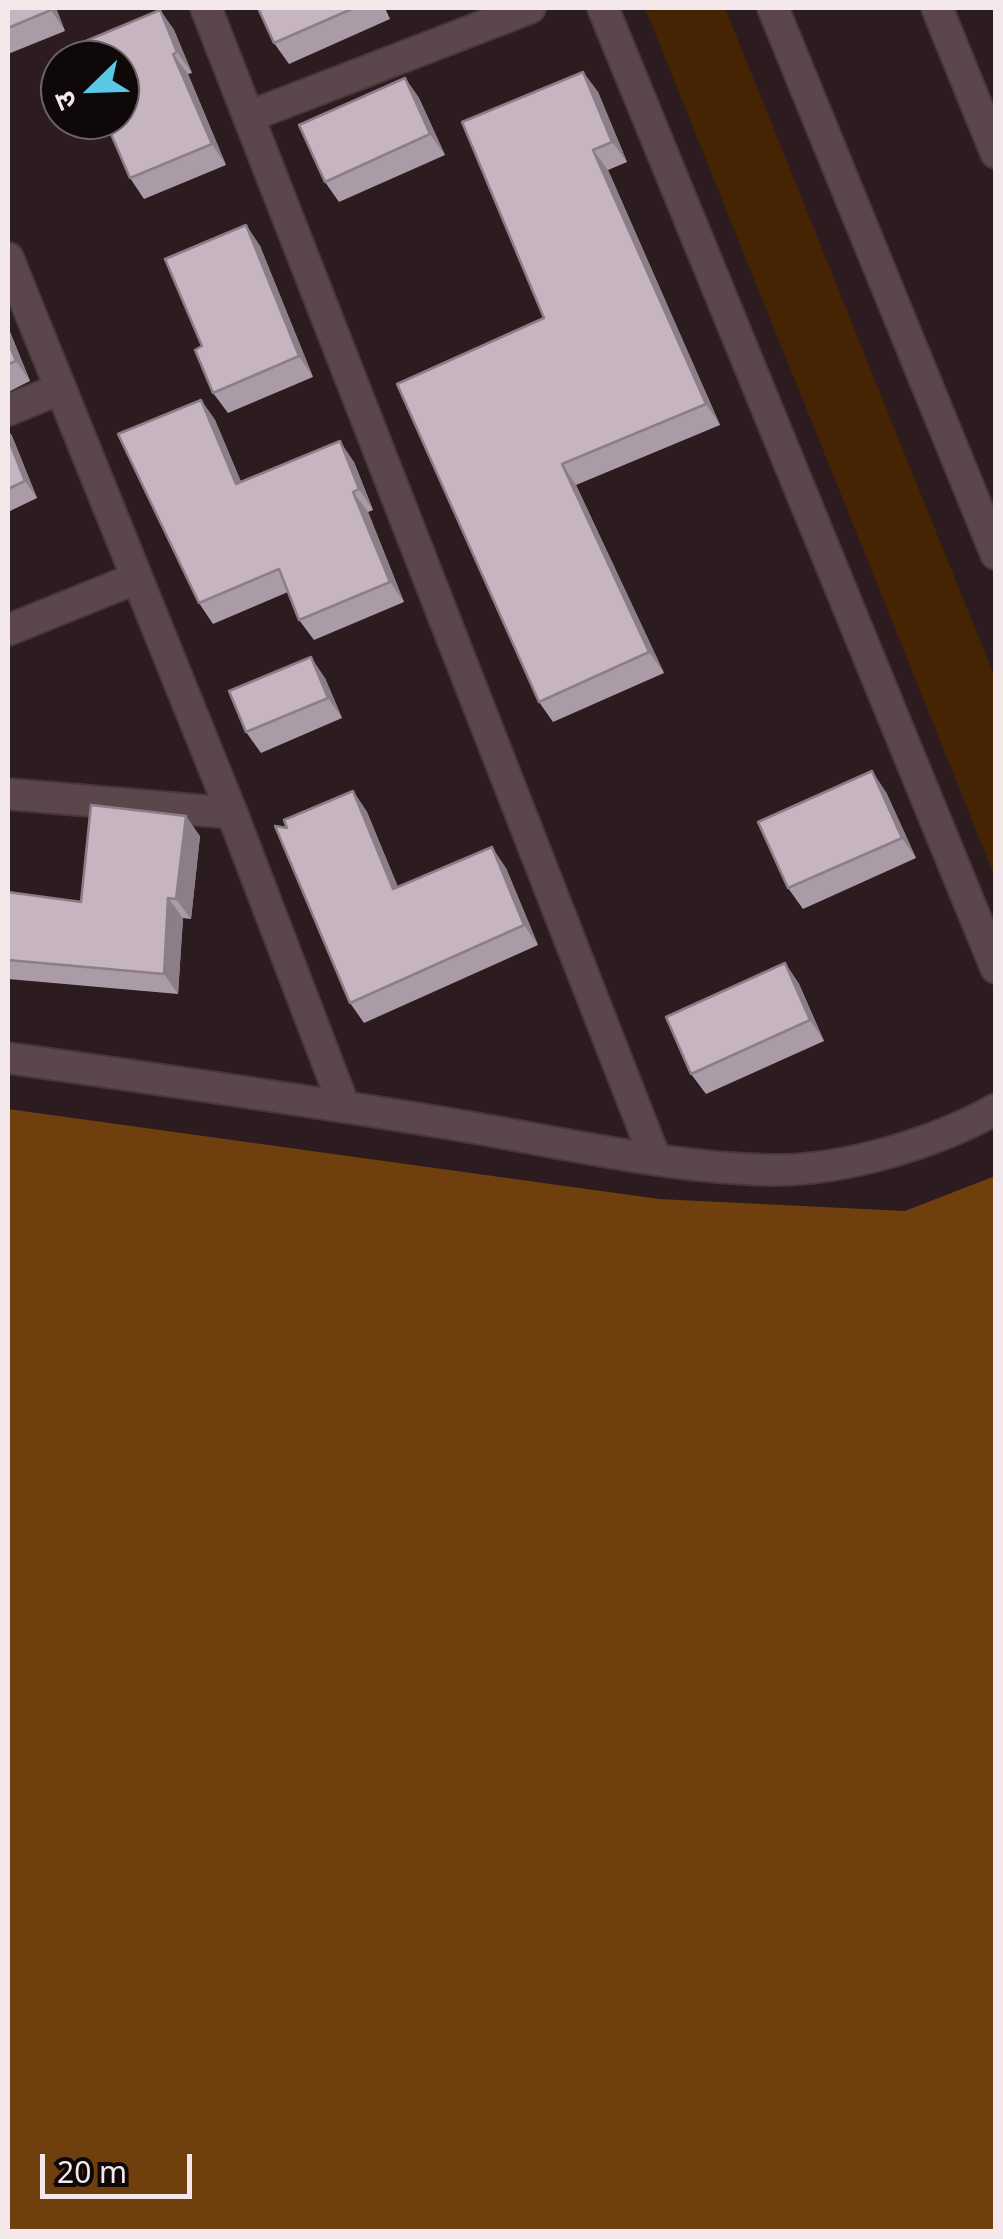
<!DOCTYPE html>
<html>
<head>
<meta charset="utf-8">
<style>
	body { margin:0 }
	#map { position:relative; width:1003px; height:2239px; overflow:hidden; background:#2c1b1f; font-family:"Noto Sans","Noto Sans Devanagari",sans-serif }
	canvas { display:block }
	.frame { position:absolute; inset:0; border:10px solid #f5e8ea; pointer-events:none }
	.north { position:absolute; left:40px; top:40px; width:100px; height:100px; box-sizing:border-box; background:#0f0809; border:2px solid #6b6263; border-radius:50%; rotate:247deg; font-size:28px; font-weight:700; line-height:40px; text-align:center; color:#f5e8ea }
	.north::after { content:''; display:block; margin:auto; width:35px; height:45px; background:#59c8e5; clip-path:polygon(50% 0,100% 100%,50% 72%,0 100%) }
	.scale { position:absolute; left:40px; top:2154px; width:152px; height:45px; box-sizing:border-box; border:5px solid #f5e8ea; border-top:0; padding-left:12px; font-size:30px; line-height:35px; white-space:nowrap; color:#f5e8ea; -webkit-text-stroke:8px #0f0809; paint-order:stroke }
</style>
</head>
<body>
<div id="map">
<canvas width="1003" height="2239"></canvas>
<div class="frame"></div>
<div class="north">उ</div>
<div class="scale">20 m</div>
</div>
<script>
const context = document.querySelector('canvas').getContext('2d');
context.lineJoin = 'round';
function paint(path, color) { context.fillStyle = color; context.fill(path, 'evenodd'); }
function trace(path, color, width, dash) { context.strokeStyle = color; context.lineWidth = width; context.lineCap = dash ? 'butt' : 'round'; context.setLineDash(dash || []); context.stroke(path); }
const green = new Path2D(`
	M645 8H725L995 678V877Z`);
const forest = new Path2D(`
	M8 1109 659 1199 905 1211 995 1176V2231H8Z`);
const minor = new Path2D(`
	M206 8 655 1158
	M603 8 996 968
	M773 8 996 554
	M937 8 996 153
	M250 116 530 8
	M8 258 232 813 344 1106
	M8 410 60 389
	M8 630 137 578
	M8 794 232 813
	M8 1058C157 1079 307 1100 457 1125 560 1142 667 1168 771 1170 843 1171 933 1144 996 1109`);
const wall = new Path2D(`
	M8 8H56L65 31 8 54Z
	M258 8H385L390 19 289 64 274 43Z
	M160 10 174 30 192 73 188 74 226 165 144 199 130 178Z
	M583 72 598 92 627 162 608 170 720 425 576 485 664 673 553 722 539 702 544 318Z
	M405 78 419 98 445 155 339 202 325 182Z
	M246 225 260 246 313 377 228 413 213 393 202 346Z
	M8 327 30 381 8 392Z
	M201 400 215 420 241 482 354 462 373 510 368 512 404 602 314 640 299 620 288 592 213 624 199 603Z
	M8 430 12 436 37 498 8 512Z
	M325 678 342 718 261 753 246 732Z
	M353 791 367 812 398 887 506 868 538 945 364 1023 350 1003 287 828Z
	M886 792 916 858 803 909 788 888Z
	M200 836 191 919 183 918 178 994 8 979V892L81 902Z
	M785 963 799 984 824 1041 706 1094 691 1074Z`);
const shadedWall = new Path2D(`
	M50 8H56L65 31 51 10Z
	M160 10 174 30 192 73 177 52Z
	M173 54 188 74 226 165 212 144Z
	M583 72 598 92 627 162 612 142Z
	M405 78 419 98 445 155 430 134Z
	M593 150 608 170 720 425 706 404Z
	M246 225 260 246 313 377 299 356Z
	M8 327 30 381 16 361 8 341Z
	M201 400 215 420 251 505 236 484Z
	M8 430 12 436 37 498 25 481 8 438Z
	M340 441 354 462 373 510 359 489Z
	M562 464 576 485 664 673 649 652Z
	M353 492 368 512 404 602 390 582Z
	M311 657 325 678 342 718 328 698Z
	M872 771 886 792 916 858 902 838Z
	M353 791 367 812 407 910 393 889Z
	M186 816 200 836 191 919 176 899Z
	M492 847 506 868 538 945 524 925Z
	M168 898 183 918 178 994 164 974Z
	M785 963 799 984 824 1041 810 1020Z`);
const building = new Path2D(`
	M8 8H50L51 10 8 28Z
	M258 8H354L274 43Z
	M160 10 177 52 173 54 212 144 130 178 105 120H120V60H80L74 46Z
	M583 72 612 142 593 150 706 404 562 464 649 652 539 702 397 384 544 318 462 122Z
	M405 78 430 134 325 182 299 125Z
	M246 225 299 356 213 393 195 350 202 346 165 259Z
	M8 341 16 361 8 364Z
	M201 400 236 484 340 441 359 489 353 492 390 582 299 620 279 569 199 603 118 434Z
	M8 438 25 481 8 489Z
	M311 657 328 698 246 732 229 691Z
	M872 771 902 838 788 888 758 822Z
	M353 791 393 889 492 847 524 925 350 1003 275 826 287 828 284 820Z
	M91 805 186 816 176 899 168 898 164 974 8 960V892L81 902Z
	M785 963 810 1020 691 1074 666 1017Z`);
paint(green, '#442402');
paint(forest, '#6f400d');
trace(minor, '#46373a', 34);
trace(minor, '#5a464b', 30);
paint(wall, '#aa9ba6');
paint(shadedWall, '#8b7e87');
paint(building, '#c6b4c1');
trace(building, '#8b7e87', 2.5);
</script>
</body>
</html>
